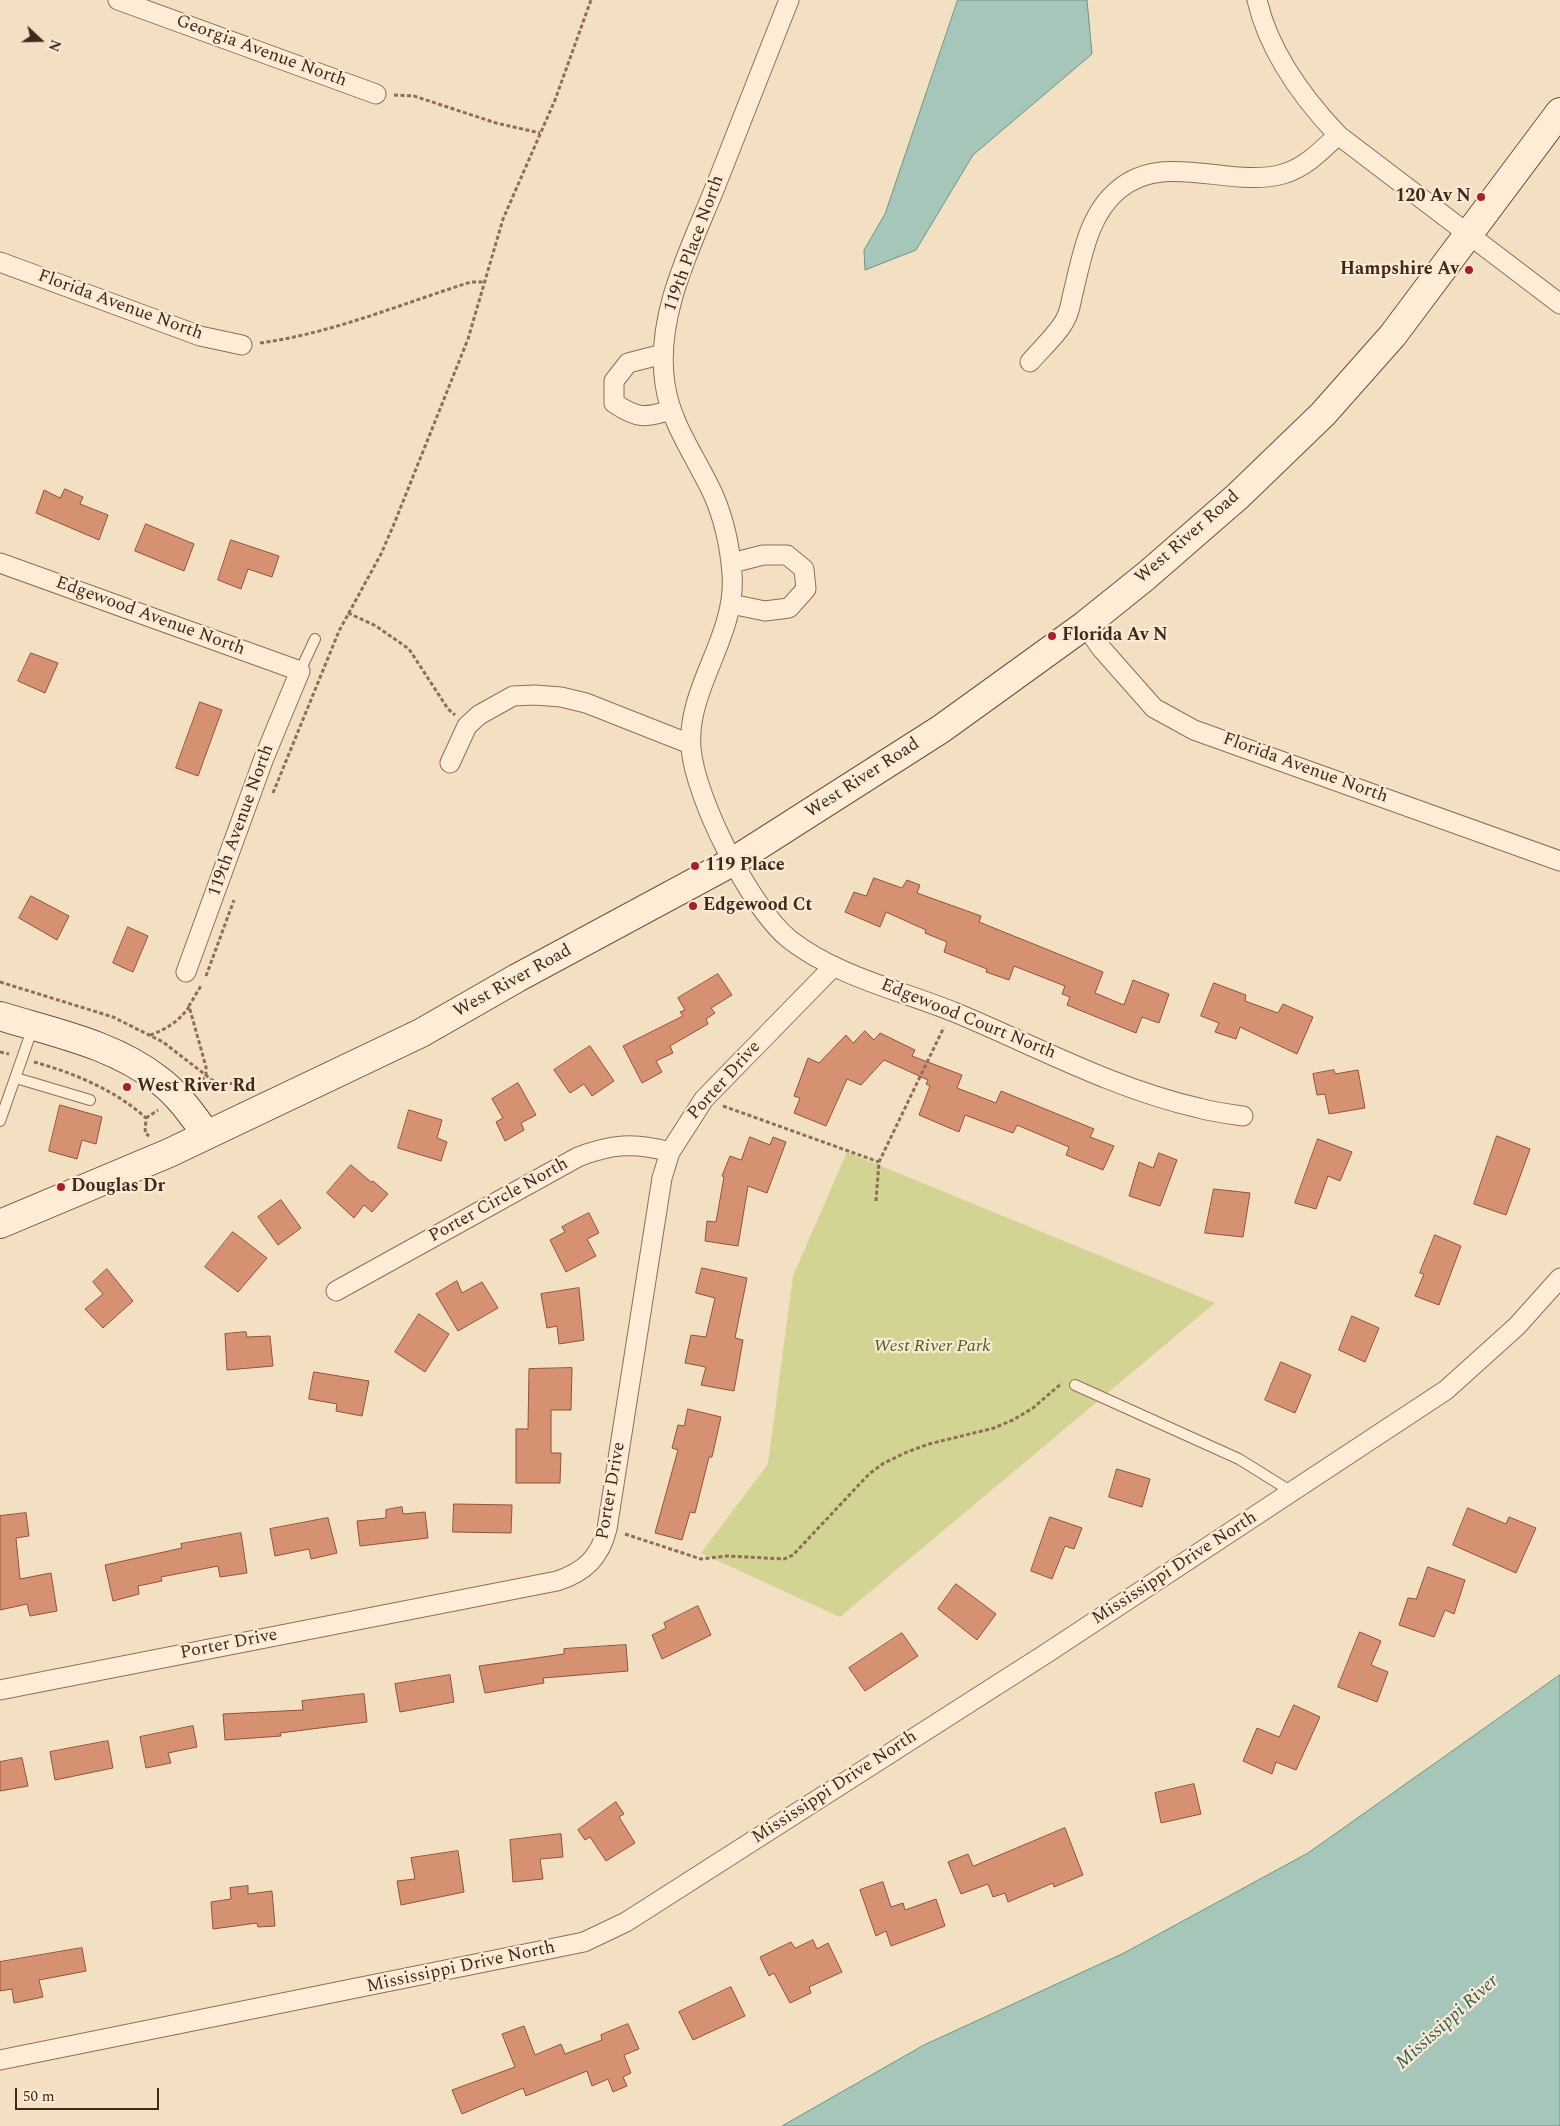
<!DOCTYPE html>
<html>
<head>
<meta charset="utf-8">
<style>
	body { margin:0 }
	#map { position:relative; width:1560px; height:2126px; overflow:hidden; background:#f3dfc2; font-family:Spectral,serif }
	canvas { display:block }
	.north { position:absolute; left:15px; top:15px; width:50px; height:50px; -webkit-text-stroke:4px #faead3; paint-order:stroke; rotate:111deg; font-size:14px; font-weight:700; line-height:20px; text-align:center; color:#3e291c }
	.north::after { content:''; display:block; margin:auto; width:18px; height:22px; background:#3e291c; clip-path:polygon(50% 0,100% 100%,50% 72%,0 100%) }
	.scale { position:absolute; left:15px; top:2088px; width:144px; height:22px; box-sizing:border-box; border:2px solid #3e291c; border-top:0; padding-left:6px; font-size:15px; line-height:18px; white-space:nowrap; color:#3e291c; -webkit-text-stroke:4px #faead3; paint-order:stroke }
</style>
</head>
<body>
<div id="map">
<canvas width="1560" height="2126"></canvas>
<div class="north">N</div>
<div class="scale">50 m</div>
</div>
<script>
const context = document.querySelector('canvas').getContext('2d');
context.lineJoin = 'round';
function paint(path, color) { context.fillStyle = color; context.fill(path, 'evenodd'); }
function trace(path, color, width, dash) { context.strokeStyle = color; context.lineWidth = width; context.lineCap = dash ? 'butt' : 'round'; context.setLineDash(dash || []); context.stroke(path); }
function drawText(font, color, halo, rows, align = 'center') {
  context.font = font + ' Spectral,serif'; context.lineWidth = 4.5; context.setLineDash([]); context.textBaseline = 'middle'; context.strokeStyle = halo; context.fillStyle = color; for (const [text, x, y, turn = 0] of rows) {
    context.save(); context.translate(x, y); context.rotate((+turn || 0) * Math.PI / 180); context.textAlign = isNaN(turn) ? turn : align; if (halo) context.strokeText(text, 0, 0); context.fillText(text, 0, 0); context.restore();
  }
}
const green = new Path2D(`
	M847 1152 1215 1303 840 1617 701 1553 768 1464 793 1276Z`);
const water = new Path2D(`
	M958 0H1087L1092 54 973 155 916 250 865 270 864 250 885 214Z
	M1560 1675V2126H782L924 2045 1124 1953 1308 1853Z`);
const building = new Path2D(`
	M65 489 83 497 80 504 108 515 99 540 36 513 44 490 60 498Z
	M146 524 194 544 184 571 135 551Z
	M231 540 279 556 272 577 248 569 241 589 218 580Z
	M31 653 58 663 45 693 18 681Z
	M200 702 222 710 198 776 176 768Z
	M874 878 902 888 907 880 920 885 917 893 981 916 979 922 1103 972 1095 993 1124 1005 1133 980 1169 994 1159 1023 1142 1017 1136 1033 1067 1005 1070 997 1062 994 1065 986 1014 966 1009 980 986 972 987 969 944 952 947 942 925 933 926 930 886 912 880 927 845 912 854 892 866 896Z
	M31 896 69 916 57 940 19 918Z
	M128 927 148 936 133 972 113 963Z
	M718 974 732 995 711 1008 715 1013 706 1019 708 1024 670 1046 673 1053 656 1061 662 1072 642 1083 623 1046 683 1016 680 1012 685 1010 678 998Z
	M1214 983 1246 995 1245 1001 1278 1013 1283 1004 1313 1017 1297 1054 1240 1027 1236 1039 1215 1032 1219 1023 1201 1016Z
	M865 1031 874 1040 880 1033 915 1050 912 1056 962 1075 957 1088 996 1103 1001 1091 1094 1129 1090 1137 1114 1146 1103 1170 1066 1155 1069 1147 1017 1125 1013 1133 965 1115 959 1132 919 1115 930 1086 926 1084 928 1080 884 1060 861 1085 847 1079 826 1126 794 1113 800 1098 794 1096 808 1058 819 1063 846 1035 853 1043Z
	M590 1046 614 1081 592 1096 584 1084 570 1093 554 1070Z
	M1334 1070 1335 1074 1358 1070 1365 1108 1329 1114 1325 1094 1317 1095 1313 1074Z
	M518 1083 536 1115 521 1123 524 1130 505 1141 496 1122 503 1118 492 1099Z
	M60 1105 102 1117 96 1144 82 1140 77 1159 49 1151Z
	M409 1110 442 1120 437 1138 447 1142 441 1161 398 1148Z
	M1497 1136 1530 1149 1506 1215 1474 1204Z
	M750 1137 770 1145 773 1137 786 1142 767 1193 748 1186 738 1246 705 1241 707 1221 716 1222 724 1177 722 1176 730 1156 741 1160Z
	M1318 1139 1352 1152 1340 1181 1328 1176 1316 1209 1295 1203Z
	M1159 1153 1177 1160 1160 1206 1129 1196 1139 1162 1153 1168Z
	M351 1165 371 1182 373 1181 388 1194 372 1212 364 1205 354 1218 327 1193Z
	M1214 1189 1250 1193 1243 1237 1205 1233Z
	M281 1200 301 1228 278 1245 258 1217Z
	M589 1213 599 1233 587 1239 596 1256 566 1272 550 1240 565 1232 562 1227Z
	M233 1232 267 1258 238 1292 205 1267Z
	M1435 1235 1461 1246 1439 1305 1415 1296 1424 1274 1420 1273Z
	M702 1268 747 1278 735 1338 743 1340 734 1391 701 1385 706 1367 685 1363 691 1335 706 1337 715 1298 696 1293Z
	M107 1269 133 1301 103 1328 85 1309 103 1294 93 1282Z
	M457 1281 462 1293 482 1282 498 1308 458 1331 436 1294Z
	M579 1288 584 1340 559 1344 557 1326 547 1328 541 1294Z
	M419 1314 449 1334 425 1372 395 1352Z
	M1352 1316 1379 1328 1365 1362 1339 1350Z
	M246 1332 247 1337 270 1336 273 1366 227 1370 225 1334Z
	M1281 1362 1311 1375 1295 1413 1265 1400Z
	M572 1368 571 1410H551V1453H561L560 1483H516V1429H528L529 1369Z
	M314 1372 369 1381 362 1416 336 1411 337 1404 309 1399Z
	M688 1409 721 1417 712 1457H709L695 1513 690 1512 682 1540 655 1533 678 1450 672 1448 678 1425 684 1426Z
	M1117 1469 1150 1479 1142 1507 1109 1497Z
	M454 1504 512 1505 511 1533 453 1532Z
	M402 1507 403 1514 425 1512 428 1538 360 1546 357 1521 386 1518V1510Z
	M1468 1508 1506 1524 1509 1517 1536 1528 1516 1573 1453 1545Z
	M26 1513 29 1536 16 1538 20 1579 51 1573 57 1611 30 1616 27 1604 0 1610V1516Z
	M1050 1517 1082 1528 1074 1549 1065 1546 1052 1579 1031 1571Z
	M328 1518 337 1553 311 1559 309 1549 275 1556 270 1529Z
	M241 1533 247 1573 220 1577 218 1566 161 1577 162 1581 138 1586 139 1594 113 1601 105 1565 182 1548 181 1544Z
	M1428 1567 1465 1580 1454 1614 1445 1610 1434 1637 1399 1625 1408 1598 1416 1599Z
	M956 1584 996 1614 977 1640 938 1609Z
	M698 1606 711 1635 662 1659 652 1635 666 1628 664 1623Z
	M1360 1632 1381 1641 1371 1665 1388 1672 1377 1702 1338 1687Z
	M902 1633 918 1656 865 1691 849 1668Z
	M626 1645 628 1671 543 1678 544 1683 485 1693 479 1666 564 1654V1649Z
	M450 1675 454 1702 400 1712 395 1684Z
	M364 1694 367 1722 280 1733 281 1736 225 1740 223 1714 303 1710 302 1701Z
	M1294 1705 1320 1717 1296 1770 1276 1762 1272 1774 1243 1761 1257 1728 1279 1737Z
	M193 1726 197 1747 168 1753 171 1763 146 1768 140 1737Z
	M108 1741 113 1768 55 1780 50 1752Z
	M22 1758 28 1786 0 1791V1762Z
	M1194 1784 1201 1814 1161 1823 1155 1793Z
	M616 1802 624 1814 619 1817 635 1843 606 1861 590 1837 585 1840 578 1830Z
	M1065 1828 1083 1875 1054 1887 1053 1883 1008 1902 1005 1893 993 1897 988 1884 961 1894 948 1862 968 1854 973 1866Z
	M561 1834 563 1857 540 1859 543 1879 513 1882 510 1840Z
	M458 1851 464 1892 401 1905 397 1881 415 1879 411 1858Z
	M883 1882 891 1907 903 1903 905 1910 936 1899 945 1926 891 1946 886 1931 876 1936 860 1890Z
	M248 1886V1894L272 1891 275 1926 258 1927 257 1923 213 1929 211 1902 231 1899 230 1888Z
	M813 1940 817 1949 828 1943 842 1972 809 1987 811 1993 790 2003 774 1973 769 1976 760 1957 791 1942 795 1948Z
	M82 1948 86 1971 39 1980 43 1997 14 2003 12 1989 0 1991V1962Z
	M731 1987 745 2016 693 2040 679 2012Z
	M628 2024 639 2049 624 2055 631 2073 623 2077 627 2086 613 2092 608 2079 592 2086 587 2071 526 2096 523 2088 462 2114 452 2090 515 2067 502 2034 524 2026 535 2055 561 2044 565 2054 602 2040 601 2035Z`);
const path = new Path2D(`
	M394 95 414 96 496 123 540 133
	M260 343C333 333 401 304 471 282H486
	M348 613 376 626 409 649 448 709 455 715
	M273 793 339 631 381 554 394 524 468 339 503 219 555 100 591 0
	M206 976 234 900
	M0 982 113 1017 163 1042 216 1083 244 1084 249 1090
	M150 1035C167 1029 179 1021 189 1007
	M0 1052 9 1054
	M34 1062C74 1073 115 1090 146 1118L145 1133 149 1136
	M197 1085 206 1076V1067L189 1006 202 984
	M723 1106 879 1162
	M146 1118 158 1110
	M876 1201 879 1162 944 1027
	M625 1534 701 1559 727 1556 784 1559 793 1555 869 1474 884 1463 907 1452 929 1444 994 1428 1013 1420 1033 1408 1062 1383`);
const service = new Path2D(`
	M300 671 315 639
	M16 1078 90 1100
	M0 1121 33 1027
	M1075 1385 1239 1459 1292 1492`);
const minor = new Path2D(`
	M118 0 376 94
	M789 0C766 58 743 117 720 175 695 240 654 312 665 384 671 425 696 457 713 494 724 519 730 546 732 574 737 636 686 688 691 748 695 798 750 907 789 939 836 976 899 990 954 1012 1034 1045 1114 1089 1199 1108 1213 1112 1229 1114 1243 1116
	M1257 0C1269 52 1302 97 1338 135L1560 304
	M0 262 200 336 242 345
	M663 354 628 363 614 381V403C638 419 644 418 671 410
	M1030 362C1040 350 1060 332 1066 318 1070 311 1071 301 1073 293 1082 257 1088 215 1118 190 1165 150 1229 189 1283 174 1305 168 1322 150 1338 135
	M0 563 300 671 264 758 186 972
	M731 604 765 611 789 608 806 589 804 569 787 555H763L732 563
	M1085 625 1101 648 1154 708 1194 730 1560 861
	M450 763 467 726 479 715 513 696 535 695 561 697 586 703 690 744
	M336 1291 578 1157C611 1144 635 1142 670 1152
	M0 1690 557 1581C585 1572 600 1557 607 1529L662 1178 670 1152 704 1099 834 966
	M0 2060 584 1942 626 1922 1047 1653 1446 1390 1517 1326 1560 1278`);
const secondary = new Path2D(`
	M0 1016C55 1033 113 1044 159 1080 179 1095 193 1116 207 1135
	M0 1224 169 1153 421 1033 517 978 734 861 941 729 1002 685 1085 625 1146 576 1238 496 1323 414 1393 335 1560 112`);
const markers = [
	[1481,197,5,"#a71e2f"],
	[1469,270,5,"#a71e2f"],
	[1052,636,5,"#a71e2f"],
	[695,866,5,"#a71e2f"],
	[693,906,5,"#a71e2f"],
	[127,1087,5,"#a71e2f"],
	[61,1187,5,"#a71e2f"]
];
const streetNames = [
	["Georgia Avenue North",261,52,20],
	["119th Place North",695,244,-70],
	["Florida Avenue North",120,306,20],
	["West River Road",1188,538,-41],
	["Edgewood Avenue North",150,617,20],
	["Florida Avenue North",1305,769,20],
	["West River Road",863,779,-33],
	["119th Avenue North",242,821,-70],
	["West River Road",513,982,-29],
	["Edgewood Court North",968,1020,22],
	["Porter Drive",725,1081,-48],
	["Porter Circle North",499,1201,-29],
	["Porter Drive",612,1491,-80],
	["Mississippi Drive North",1175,1569,-33],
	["Porter Drive",229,1645,-11],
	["Mississippi Drive North",835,1788,-33],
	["Mississippi Drive North",461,1968,-12]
];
const poiNames = [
	["120 Av N",1471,197,"right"],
	["Hampshire Av",1459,270,"right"],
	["Florida Av N",1062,636],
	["119 Place",705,866],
	["Edgewood Ct",703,906],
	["West River Rd",137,1087],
	["Douglas Dr",71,1187]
];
const parkNames = [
	["West River Park",932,1347]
];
const waterNames = [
	["Mississippi River",1448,2023,-42]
];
paint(green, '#d3d394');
paint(water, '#a5c6b8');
trace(water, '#6a9586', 1);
paint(building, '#d69173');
trace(building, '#925239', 1);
trace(service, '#906e56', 12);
trace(minor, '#906e56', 21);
trace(secondary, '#724f39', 30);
trace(path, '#906e56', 3, [4, 2.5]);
trace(service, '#fdedd6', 10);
trace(minor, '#fdedd6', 19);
trace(secondary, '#fdedd6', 28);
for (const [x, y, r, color] of markers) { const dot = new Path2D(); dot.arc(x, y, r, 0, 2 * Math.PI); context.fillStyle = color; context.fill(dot); trace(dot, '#faead3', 2); }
drawText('18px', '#3e291c', '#faead3', streetNames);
drawText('bold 18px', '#3e291c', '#faead3', poiNames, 'left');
drawText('italic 18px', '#555d20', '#faead3', parkNames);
drawText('italic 19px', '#2a6056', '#faead3', waterNames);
</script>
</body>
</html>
